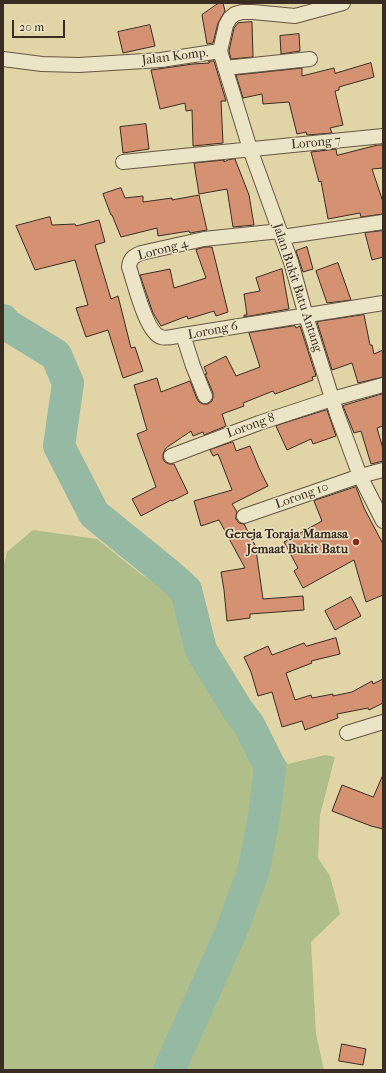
<!DOCTYPE html>
<html>
<head>
<meta charset="utf-8">
<style>
	body { margin:0 }
	#map { position:relative; width:386px; height:1073px; overflow:hidden; background:#e1d5a7; font-family:"IM FELL French Canon",serif }
	canvas { display:block }
	.frame { position:absolute; inset:0; border:4px solid #3a2c22; pointer-events:none }
	.scale { position:absolute; left:12px; top:20px; width:53px; height:18px; box-sizing:border-box; border:2px solid #3a2c22; border-top:0; padding-left:5px; font-size:12px; line-height:14px; white-space:nowrap; color:#3a2c22; -webkit-text-stroke:3px #ece4c6; paint-order:stroke }
</style>
</head>
<body>
<div id="map">
<canvas width="386" height="1073"></canvas>
<div class="frame"></div>
<div class="scale">20 m</div>
</div>
<script>
const context = document.querySelector('canvas').getContext('2d');
context.lineJoin = 'round';
function paint(path, color) { context.fillStyle = color; context.fill(path, 'evenodd'); }
function trace(path, color, width, dash) { context.strokeStyle = color; context.lineWidth = width; context.lineCap = dash ? 'butt' : 'round'; context.setLineDash(dash || []); context.stroke(path); }
function drawText(font, color, halo, rows, align = 'center') {
  context.font = font + ' "IM FELL French Canon",serif'; context.lineWidth = 3; context.setLineDash([]); context.textBaseline = 'middle'; context.strokeStyle = halo; context.fillStyle = color; for (const [text, x, y, turn = 0] of rows) {
    context.save(); context.translate(x, y); context.rotate((+turn || 0) * Math.PI / 180); context.textAlign = isNaN(turn) ? turn : align; if (halo) context.strokeText(text, 0, 0); context.fillText(text, 0, 0); context.restore();
  }
}
const green = new Path2D(`
	M33 530 97 539 142 575 179 598 197 657 288 764 325 755 335 757 320 815 318 858 330 876 340 914 311 942 316 1034 324 1070H3V568L7 552Z`);
const river = new Path2D(`
	M3 320 7 325 56 355 68 383 59 446 94 514 168 574 186 590 201 650 237 709 249 725 270 767 264 817 254 869 231 932 169 1070`);
const building = new Path2D(`
	M219 3H223L225 11 218 23 213 43 207 44 202 15Z
	M252 22 253 57 231 59 229 51 234 28 238 23Z
	M150 25 155 46 123 53 118 32Z
	M299 34 300 51 281 54 280 36Z
	M209 61H214L226 101H221L223 143 193 146 192 110 186 111 185 103 160 109 151 70 193 64 209 63Z
	M371 63 374 77 339 87V90L335 91 343 125 330 128 332 133 307 135 306 132 297 134 289 102 263 104 262 94 243 98 236 75 302 68V76L334 68 335 73Z
	M146 124 149 149 123 153 120 127Z
	M378 145H383V168L372 169 383 202V214L361 217 360 213 328 219 321 181 319 182 311 152 336 149 337 155Z
	M235 159 249 195 254 225 233 227 227 189 199 194 194 163 224 160V162L228 160Z
	M121 188 125 198 143 196V202L172 198V200L199 195 207 230 190 233 189 231 158 236 157 228 121 237 112 215H111L103 194Z
	M50 217 52 225 75 224 76 226 99 220 105 242 95 245 111 299 118 296 131 348 135 347 143 371 123 378 108 330 86 337 76 308 88 305 75 260 35 270 16 226Z
	M383 231V257L372 260 365 233Z
	M205 247H212L228 312 216 316 214 311 188 319 187 316 161 326 153 313 140 275 170 269 174 288 206 278 196 250Z
	M307 247 313 269 303 272 296 251Z
	M338 263 351 300 327 303 316 271Z
	M282 269 289 309 244 317V315H247L244 294 260 291 256 278Z
	M364 315 370 345H372L374 354 383 350V377L358 383 352 363 332 370 317 322Z
	M295 326 296 328 300 326 316 376 312 377 313 380 275 394 273 391 243 403 244 406 222 414 226 426 204 435 203 432 193 436 191 431 166 448 163 454V459L165 462 169 464H174L188 493 172 501 171 500 141 516 132 499 156 487 137 434 147 430 134 385 157 378 161 392 190 381 197 399 199 402 203 404H208L212 401 213 397V393L205 374H207L204 367 226 356 236 376 260 367 249 333Z
	M383 394V426L377 428 383 449V461L371 464 361 431 354 433 343 406Z
	M327 410 336 436 313 444 311 439 287 450 276 426Z
	M233 442 236 451 250 446 259 468 268 486 232 504 237 512 236 515V519L239 523 244 524 257 549 256 550 263 599 303 596 304 610 250 614V618L227 621 224 590 221 572 245 568 219 520 201 526 194 501 232 490 218 454 213 456 210 450Z
	M356 487 364 508 383 544V595L366 602 354 560 303 588 294 571 298 568 284 542 322 521 314 501Z
	M351 597 361 616 335 630 325 611Z
	M336 638 340 654 311 661 312 663 286 673 295 700 311 695 312 698 333 694V696L352 692 372 681 373 684 383 679V703L369 710 368 708 337 714 338 718 305 730 302 721 282 727 272 692 258 696 251 672 244 657 268 646 272 655 304 643 306 646Z
	M383 775V829L371 826 332 811 342 785 373 797Z
	M342 1044 366 1049 363 1065 339 1061Z`);
const street = new Path2D(`
	M220 51 250 149 291 262 306 316 337 414 360 476 383 521
	M3 59 42 64 79 65 161 60 220 51 226 25 230 18 235 14 242 12H253L295 16 343 3
	M225 68 310 59
	M123 162 383 136
	M282 237 383 222
	M183 335C176 336 167 339 161 337 146 333 134 281 129 267 130 258 134 256 141 253L204 239 280 231
	M205 396 193 366 183 335 383 303
	M171 456 259 423 332 399 383 385
	M244 516 360 476 383 470
	M347 733 383 722`);
const markers = [
	[356,542,4,"#8f2418"]
];
const streetNames = [
	["Jalan Komp.",175,57,-7],
	["Lorong 7",316,143,-5],
	["Lorong 4",163,250,-15],
	["Jalan Bukit Batu Antang",297,288,72],
	["Lorong 6",213,331,-11],
	["Lorong 8",251,426,-20],
	["Lorong 10",302,496,-20]
];
const poiNames = [
	["Gereja Toraja Mamasa",348,535],
	["Jemaat Bukit Batu",348,550]
];
paint(green, '#b0be8a');
trace(river, '#95b9a3', 32);
paint(building, '#d59272');
trace(building, '#3a2c22', 1);
trace(street, '#645643', 16);
trace(street, '#ece4c6', 14);
for (const [x, y, r, color] of markers) { const dot = new Path2D(); dot.arc(x, y, r, 0, 2 * Math.PI); context.fillStyle = color; context.fill(dot); trace(dot, '#ece4c6', 1.5); }
drawText('13px', '#3a2c22', '#ece4c6', streetNames);
drawText('bold 13px', '#3a2c22', '#ece4c6', poiNames, 'right');
</script>
</body>
</html>
